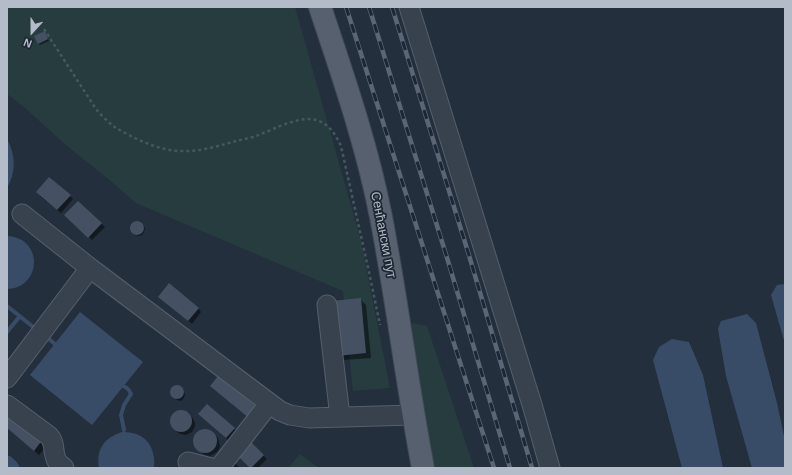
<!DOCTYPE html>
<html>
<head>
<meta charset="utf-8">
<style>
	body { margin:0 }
	#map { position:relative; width:792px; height:475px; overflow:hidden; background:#242f3e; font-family:Arial,sans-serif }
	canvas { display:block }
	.frame { position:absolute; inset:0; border:8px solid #b4bcc9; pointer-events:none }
	.north { position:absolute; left:12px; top:12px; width:40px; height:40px; -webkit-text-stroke:3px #1d2633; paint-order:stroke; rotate:201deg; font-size:11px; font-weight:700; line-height:16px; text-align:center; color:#b4bcc9 }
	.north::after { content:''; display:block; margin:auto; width:14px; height:18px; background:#b4bcc9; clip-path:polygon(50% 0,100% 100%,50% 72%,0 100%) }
</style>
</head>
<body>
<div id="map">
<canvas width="792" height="475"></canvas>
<div class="frame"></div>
<div class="north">N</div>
</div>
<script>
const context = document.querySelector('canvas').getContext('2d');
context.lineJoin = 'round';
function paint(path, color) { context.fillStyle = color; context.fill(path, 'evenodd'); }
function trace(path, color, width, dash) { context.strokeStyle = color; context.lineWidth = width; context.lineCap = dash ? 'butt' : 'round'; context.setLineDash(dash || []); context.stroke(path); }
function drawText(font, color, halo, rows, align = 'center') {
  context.font = font + ' Arial,sans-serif'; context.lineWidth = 3.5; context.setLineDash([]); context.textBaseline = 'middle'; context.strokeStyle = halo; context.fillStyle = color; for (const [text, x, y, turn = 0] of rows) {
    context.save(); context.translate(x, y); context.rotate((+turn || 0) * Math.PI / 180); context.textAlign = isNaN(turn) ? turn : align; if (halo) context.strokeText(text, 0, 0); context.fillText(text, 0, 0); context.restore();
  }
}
const green = new Path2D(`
	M7 7H295L361 241 390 388 353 391 343 291 185 224 136 203 107 178 67 146 24 107 7 94Z
	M412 323 427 326 474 468H427L410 359Z
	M300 454 319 468H288Z`);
const water = new Path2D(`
	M7 139C16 156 16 172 7 188Z
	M7 236C12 236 17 238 22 240 44 255 34 289 7 289Z
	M785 284V344L771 295 777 285Z
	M80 312 143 362 92 425 30 375Z
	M747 314 756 323 777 403 785 441V468H752L726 376 718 329 721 321Z
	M672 339 689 342 703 375 723 468H682L653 360 659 347Z
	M122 432C125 432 129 432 132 433 149 436 156 452 154 468H99C96 449 104 438 122 432Z`);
const shadow = new Path2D(`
	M46 34 49 41 40 45 38 43Z
	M40 196H70L73 199 61 213Z
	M78 202 105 227 92 240 66 215Z
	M136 221 140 222 145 228 144 232 142 235 139 236 135 235 131 230V224Z
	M360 299 366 305 371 358 343 360 338 355Z
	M162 300 198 308 201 312 192 324Z
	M179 386 183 389 185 394 184 398 181 401 177 400 173 397 172 395 171 391 175 387Z
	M7 410 48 445 39 455 7 428Z
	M181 410 188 413 192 417 195 423V426L192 432 186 435 180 434 177 432 173 428 170 422 172 415 175 412Z
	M203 417 234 429 237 432 229 441Z
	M204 430H207L214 435 218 438 220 446 219 449 217 452 210 456 203 454 195 445 194 439 197 433Z
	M251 444 267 459 258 468H251L239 456Z
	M234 462 240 468H226Z`);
const stream = new Path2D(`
	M7 306 37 330
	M7 332 20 316
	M44 335 55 344
	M123 386C128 388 129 390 131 394L124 405 121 415 124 430`);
const canal = new Path2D(`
	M7 463 12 468`);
const building = new Path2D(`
	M45 31 48 39 38 44 34 36Z
	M49 177 71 195 57 210 36 192Z
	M78 201 102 223 88 238 64 215Z
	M130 228a7 7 0 1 1 14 0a7 7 0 1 1-14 0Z
	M169 283 199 308 188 321 158 297Z
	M361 298 366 353 337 356 332 301Z
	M218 376 258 408 249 418 210 386Z
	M170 392a7 7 0 1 1 14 0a7 7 0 1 1-14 0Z
	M207 404 235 428 226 438 198 414Z
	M7 408 43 439 34 451 7 428Z
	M170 421a11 11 0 1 1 22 0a11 11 0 1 1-22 0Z
	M193 441a12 12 0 1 1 24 0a12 12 0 1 1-24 0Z
	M251 442 264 455 251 468H250L238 456Z`);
const path = new Path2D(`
	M44 29 96 109C101 115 107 121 113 126 132 138 160 151 181 151 198 152 214 147 229 143 238 140 247 139 256 136 272 130 294 118 311 119 327 121 335 133 341 146L369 272 380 325`);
const minor = new Path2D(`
	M409 7 533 408 550 468
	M22 214 90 268 280 411 290 415 309 418 413 415
	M327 305 340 417
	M7 378 90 268
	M7 405 49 436C56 443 52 453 57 461 59 464 62 466 64 468
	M188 462 211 468
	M219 468 269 404`);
const major = new Path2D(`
	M320 7C343 76 367 145 381 217 397 300 407 384 423 468`);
const rail = new Path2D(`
	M346 7 494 468
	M369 7 448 261 510 468
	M392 7 468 252 532 468`);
const streetNames = [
	["Сенћански пут",383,235,79]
];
paint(green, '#263c3f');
paint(water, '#394c67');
paint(shadow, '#0007');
trace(stream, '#394c67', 4);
trace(canal, '#394c67', 15);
paint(building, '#455162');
trace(minor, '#565f6c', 21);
trace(major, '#414a57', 24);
trace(path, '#44595c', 2.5, [3, 3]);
trace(minor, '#38414e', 19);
trace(major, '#56606e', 22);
trace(rail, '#5a6575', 4.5);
trace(rail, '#1d2633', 3, [9]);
drawText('13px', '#b4bcc9', '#1d2633', streetNames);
</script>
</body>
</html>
